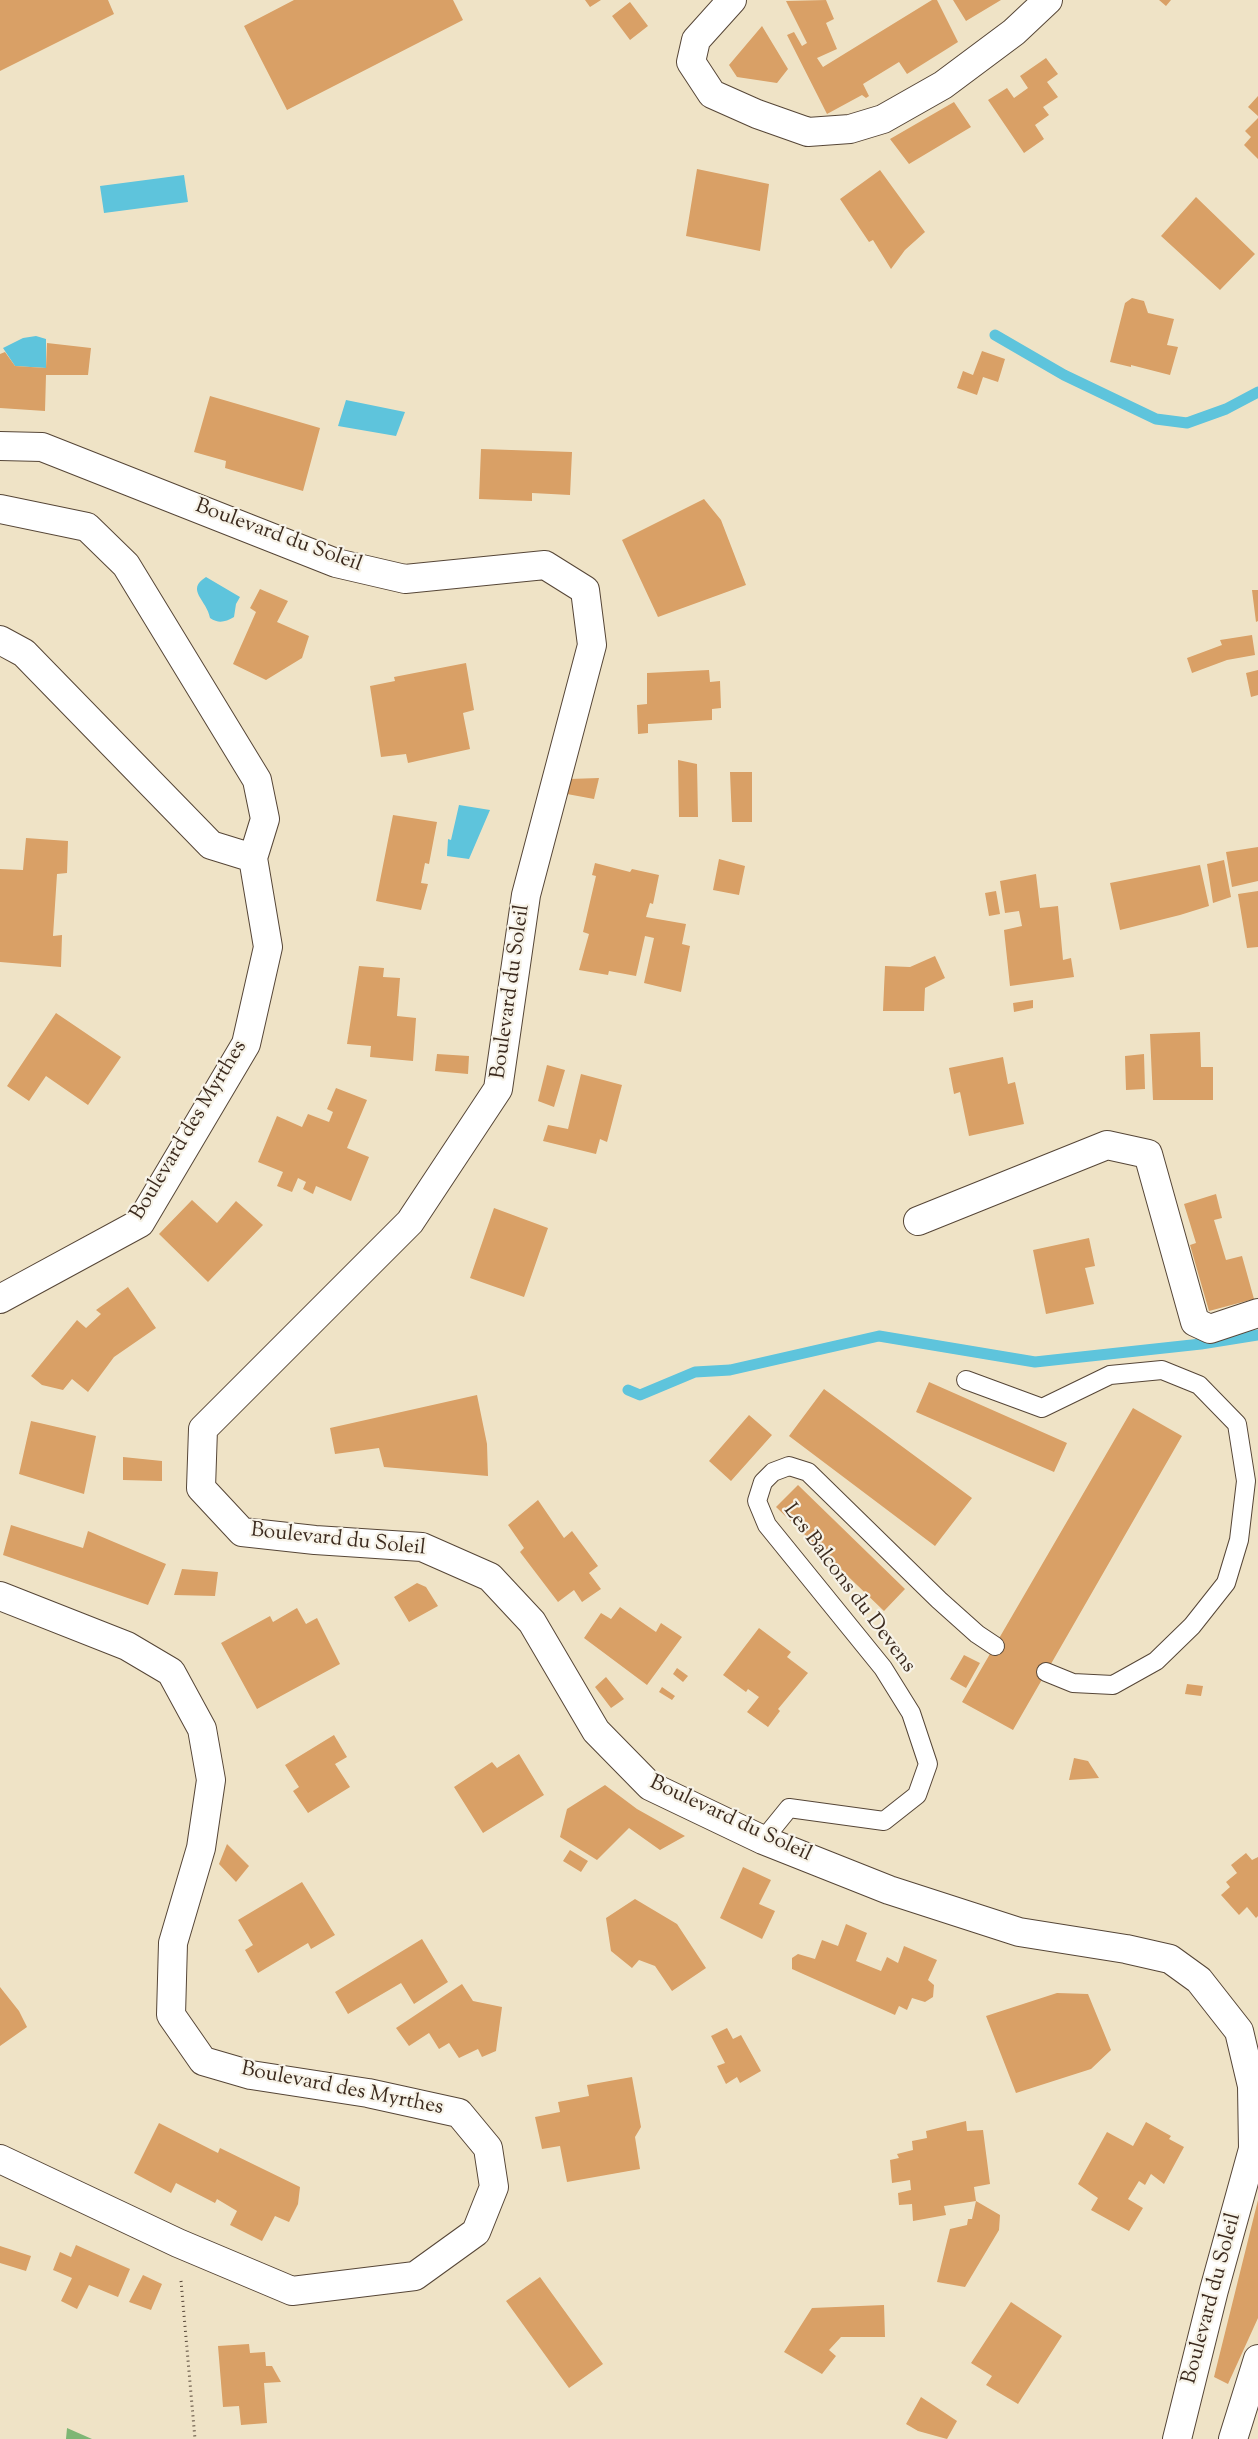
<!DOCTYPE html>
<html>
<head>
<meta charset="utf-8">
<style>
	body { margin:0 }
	canvas { display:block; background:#efe3c6 }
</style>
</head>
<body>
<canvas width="1258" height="2439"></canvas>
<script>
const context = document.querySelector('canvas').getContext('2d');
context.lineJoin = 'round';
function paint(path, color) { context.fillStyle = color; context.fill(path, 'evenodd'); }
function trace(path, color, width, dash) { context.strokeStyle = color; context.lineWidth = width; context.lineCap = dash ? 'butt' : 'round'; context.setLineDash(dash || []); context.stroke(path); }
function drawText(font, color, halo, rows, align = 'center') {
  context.font = font + ' "Sorts Mill Goudy",serif'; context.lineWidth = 4.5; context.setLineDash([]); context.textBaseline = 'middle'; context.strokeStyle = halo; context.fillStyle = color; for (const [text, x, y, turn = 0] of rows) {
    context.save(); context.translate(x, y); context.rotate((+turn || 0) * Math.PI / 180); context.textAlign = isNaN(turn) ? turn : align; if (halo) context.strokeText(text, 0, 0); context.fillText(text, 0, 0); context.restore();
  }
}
const forest = new Path2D(`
	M67 2428 92 2439H66Z`);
const water = new Path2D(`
	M184 175 188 202 104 213 100 186Z
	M36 336 46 339V368L15 366 3 348 23 338Z
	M346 400 405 412 396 436 338 426Z
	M206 577 240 597 236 604 234 617C225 622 219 624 210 618 207 600 185 590 206 577Z
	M459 805 490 810 469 859 447 856 448 839 451 840Z`);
const stream = new Path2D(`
	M995 335 1064 375 1156 419 1187 423 1226 409 1258 392
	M628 1390 640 1395 695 1372 730 1370 879 1336 1035 1362 1201 1344 1258 1335`);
const building = new Path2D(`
	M0 0H108L114 14 0 71Z
	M294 0H453L463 20 287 110 244 26Z
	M585 0H601L590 7Z
	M826 0 834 19 826 23 837 49 817 58 823 67 932 0H937L958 42 907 74 899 62 863 84 869 96 866 98 862 95 827 114 787 35 794 32 802 46 807 43 786 1Z
	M953 0H1001L966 21Z
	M1159 0H1171L1166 6Z
	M630 2 648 26 630 40 612 16Z
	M762 26 788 69 777 83 737 77 729 65Z
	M1046 58 1058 74 1047 82 1058 97 1043 107 1049 115 1035 125 1044 139 1024 153 988 100 1007 88 1014 98 1028 88 1020 76Z
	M1258 96V116L1248 107Z
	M954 102 971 127 909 164 890 139Z
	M1258 118V159L1244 145 1251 137 1245 131Z
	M697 169 769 184 760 251 686 236Z
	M880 170 925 232 905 250 891 269 873 240 869 242 840 199Z
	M1196 197 1255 254 1220 290 1161 236Z
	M1132 298 1144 301 1148 313 1174 319 1167 345 1178 347 1170 375 1131 365V367L1110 362 1125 303Z
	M47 343 91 348 88 375H46L45 411 0 408V354L5 352 15 366 46 368Z
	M982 351 1005 359 998 382 983 377 977 395 957 388 963 371 973 375Z
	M210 396 320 428 303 491 225 468 226 461 194 452Z
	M481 449 572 452 570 495 532 493V501L479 499Z
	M704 499 721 520 746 585 658 617 622 540Z
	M260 589 288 601 277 622 309 636 302 658 266 680 233 664 256 612 250 608Z
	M1252 590H1258V621L1256 622Z
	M1252 635 1255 655 1227 660 1192 673 1187 658 1222 645 1220 640Z
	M466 663 474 710 463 713 470 749 408 763 406 754 381 757 370 686 395 681 394 677Z
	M709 670 710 682 720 681 721 708 712 709V720L648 724V733L638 734 637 705 647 704V673Z
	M1258 670V695L1251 697 1246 673Z
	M678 760 697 764 698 817H679Z
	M730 772H752V822H732Z
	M599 778 594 799 567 794 569 779Z
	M393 815 437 822 429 864 425 863 421 883 428 884 421 910 376 901Z
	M26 838 68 841 67 873 57 874 53 936 62 935 61 967 0 962V869L23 870Z
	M1258 847V881L1232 887 1226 852Z
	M719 859 745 866 739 895 713 890Z
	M1224 860 1231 897 1213 903 1207 864Z
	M595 863 630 872 632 869 659 875 653 904 650 903 646 917 686 924 682 944 690 946 681 992 644 983 654 938 645 936 636 976 609 971 608 975 579 970 589 934 583 932 596 876 592 875Z
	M1200 865 1209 906 1180 915 1120 930 1110 883Z
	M1036 874 1040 908 1058 906 1063 960 1071 958 1074 977 1010 986 1004 930 1022 926 1019 911 1005 913 1000 881Z
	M996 891 1000 914 989 916 985 893Z
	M1258 891V947L1247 948 1238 894Z
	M935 956 945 978 925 988 924 1011H883L885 966 910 967Z
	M359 966 384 968 383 977 400 978 397 1016 416 1018 413 1061 370 1057 371 1046 347 1044Z
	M1033 1000V1008L1014 1012 1013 1003Z
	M56 1013 121 1057 88 1105 46 1076 29 1101 7 1086Z
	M1200 1032 1201 1067H1213V1100H1153L1150 1034Z
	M437 1054 469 1056 468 1074 435 1071Z
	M1144 1054 1145 1089 1126 1090 1125 1056Z
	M1003 1057 1008 1084 1015 1082 1024 1124 969 1136 960 1092 954 1094 949 1068Z
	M547 1065 565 1070 554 1107 538 1101Z
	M581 1074 622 1085 607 1142 600 1139 596 1154 543 1141 548 1125 568 1129Z
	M336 1088 367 1100 347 1148 369 1157 351 1201 316 1186 313 1194 303 1189 306 1182 298 1178 292 1192 277 1186 283 1172 258 1162 277 1116 302 1127 308 1114 329 1122 333 1112 327 1109Z
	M1216 1194 1222 1218 1214 1220 1226 1260 1242 1256 1254 1299 1209 1311 1190 1245 1196 1243 1184 1204Z
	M192 1200 217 1223 236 1201 263 1225 208 1282 159 1234Z
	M494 1208 548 1228 524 1297 470 1278Z
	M1089 1238 1095 1266 1085 1268 1094 1304 1046 1314 1033 1250Z
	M128 1287 156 1328 114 1357 88 1392 72 1379 63 1390 42 1385 31 1376 77 1320 86 1328 101 1314 96 1310Z
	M929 1382 1067 1443 1054 1472 916 1412Z
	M824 1389 972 1498 935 1546 789 1436Z
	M477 1395 487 1444 488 1476 384 1467 379 1448 335 1454 330 1428Z
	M1133 1408 1182 1436 1013 1730 962 1702Z
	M749 1415 772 1435 731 1481 709 1461Z
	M31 1421 96 1436 84 1494 19 1474Z
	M123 1457 162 1461V1481L123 1480Z
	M798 1485 905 1589 884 1611 776 1507Z
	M538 1500 564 1538 572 1531 598 1566 589 1573 601 1589 582 1602 574 1590 558 1602 520 1552 524 1548 508 1525Z
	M11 1525 83 1548 88 1531 166 1564 148 1605 3 1555Z
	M182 1569 218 1572 215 1596 174 1595Z
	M417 1583 426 1587 438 1606 409 1622 394 1597Z
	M620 1607 656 1632 661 1623 682 1637 647 1685 584 1638 601 1613 611 1619Z
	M297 1608 306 1624 317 1618 340 1664 257 1709 221 1643 270 1616 273 1622Z
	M759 1628 791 1652 787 1657 808 1673 778 1709 780 1711 768 1727 747 1712 759 1697 748 1689 746 1692 723 1675Z
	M964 1655 980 1663 966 1688 950 1679Z
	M677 1668 688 1676 683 1682 673 1674Z
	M606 1677 624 1699 611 1708 595 1687Z
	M1187 1684 1203 1686 1201 1696 1185 1694Z
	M662 1687 675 1696 672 1700 659 1692Z
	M334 1735 347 1757 335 1764 350 1787 308 1813 293 1791 299 1787 285 1765Z
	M519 1754 544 1795 483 1833 454 1787 492 1762 497 1768Z
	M1074 1758 1088 1761 1099 1778 1069 1780Z
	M605 1785 637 1809 685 1836 660 1850 629 1828 597 1860 560 1837 567 1809Z
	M227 1844 249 1866 236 1882 219 1864Z
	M570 1850 588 1861 581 1872 563 1861Z
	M1246 1853 1252 1860 1258 1857V1916L1256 1918 1247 1907 1239 1915 1221 1895 1230 1887 1226 1882 1237 1873 1231 1865Z
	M743 1867 771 1880 759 1904 775 1911 762 1939 720 1918Z
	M302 1882 335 1935 311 1949 308 1943 258 1973 245 1950 253 1945 238 1920Z
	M635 1899 677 1924 706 1968 672 1991 655 1966 639 1960 632 1968 611 1951 606 1918Z
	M846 1924 867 1933 856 1961 881 1971 887 1957 898 1963 904 1946 937 1960 928 1980 934 1985 933 1997 925 2002 912 1998 907 2010 899 2006 895 2015 792 1969V1958L798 1954 815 1959 822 1940 838 1946Z
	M422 1939 448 1982 414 2004 401 1983 348 2014 335 1992Z
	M462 1984 473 2001 502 2007 496 2051 482 2057 478 2049 459 2058 449 2043 439 2049 429 2033 409 2046 396 2028Z
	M0 1987 19 2011 27 2027 0 2046Z
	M1057 1993 1088 1994 1111 2050 1091 2069 1016 2093 986 2016Z
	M727 2028 733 2039 741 2035 761 2071 740 2083 737 2077 726 2084 717 2066 725 2063 711 2036Z
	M632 2077 641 2127 635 2137 640 2169 567 2182 560 2146 542 2149 535 2117 560 2112 558 2102 589 2096 587 2085Z
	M966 2121 967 2131 983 2130 990 2184 974 2187 976 2201 944 2206 946 2215 913 2221 912 2204 899 2205 898 2193 911 2190 910 2180 892 2183 890 2160 899 2158 897 2154 913 2150 912 2141 927 2138 926 2131Z
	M1146 2122 1171 2136 1169 2139 1184 2147 1164 2184 1151 2174 1145 2185 1139 2181 1128 2199 1143 2208 1129 2231 1091 2210 1098 2198 1078 2184 1107 2132 1133 2146Z
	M159 2123 218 2153 220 2148 300 2187 298 2204 289 2222 275 2216 262 2241 230 2225 237 2211 217 2199 215 2203 176 2183 171 2193 134 2173Z
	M1258 2200V2318L1228 2384 1214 2377Z
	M976 2201 1000 2215 999 2230 965 2287 937 2282 950 2229 967 2225 968 2219H972Z
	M76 2245 130 2269 118 2297 89 2285 77 2309 61 2301 72 2278 53 2270 60 2252 71 2257Z
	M0 2246 31 2256 26 2271 0 2263Z
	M143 2275 162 2284 151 2310 129 2302Z
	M540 2277 603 2364 569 2388 506 2301Z
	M1011 2302 1062 2336 1018 2404 986 2385 992 2376 971 2363Z
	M884 2305 885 2337H841L829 2350 836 2356 822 2374 784 2352 812 2308Z
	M249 2344 250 2353 265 2352 266 2366H272L281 2382 264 2383 267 2423 241 2425 239 2406 223 2407 218 2346Z
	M921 2397 957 2421 947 2439 918 2431 906 2424Z`);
const path = new Path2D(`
	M181 2281 195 2439`);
const lane = new Path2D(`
	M966 1380 1042 1408 1110 1375 1162 1370 1199 1385 1237 1424 1246 1481 1239 1540 1226 1583 1192 1626 1156 1661 1113 1685 1073 1683 1046 1672
	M763 1840 789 1808 884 1821 917 1795 928 1764 911 1713 883 1668 767 1525 757 1501 763 1482 773 1472 789 1466 808 1472 939 1600 977 1634 995 1646`);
const street = new Path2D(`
	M732 0 696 40 691 62 712 94 757 114 808 132 850 129 883 119 943 85 1014 32 1048 0
	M0 446 42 447 336 563 405 579 545 565 585 590 592 645 526 895 498 1089 410 1222 203 1429 201 1488 242 1532 315 1540 422 1547 490 1577 532 1622 596 1731 650 1786 763 1840 889 1890 1019 1932 1126 1949 1170 1959 1199 1980 1239 2031 1252 2086 1253 2149 1214 2290 1177 2439
	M0 509 87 527 126 565 257 780 265 819 253 858 211 845 24 653 0 640
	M918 1221 1107 1145 1148 1154 1195 1322 1210 1329 1258 1313
	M0 1299 140 1223 246 1044 268 947 253 858
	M0 1596 127 1646 171 1672 202 1729 211 1780 201 1848 173 1943 171 2015 203 2061 251 2075 368 2093 459 2113 488 2148 494 2187 476 2232 415 2276 292 2291 178 2243 0 2159
	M1233 2439 1258 2359`);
const streetNames = [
	["Boulevard du Soleil",278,537,20],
	["Boulevard du Soleil",512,992,-82],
	["Boulevard des Myrthes",190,1131,-59],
	["Boulevard du Soleil",338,1541,6],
	["Les Balcons du Devens",848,1589,53],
	["Boulevard du Soleil",730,1820,25],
	["Boulevard des Myrthes",342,2090,11],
	["Boulevard du Soleil",1213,2299,-75]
];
paint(forest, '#7eb674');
paint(water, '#5ec4dc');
trace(stream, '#5ec4dc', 11);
paint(building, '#d9a066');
trace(lane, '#564637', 20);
trace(street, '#564637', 30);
trace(path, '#564637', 3, [1, 4]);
trace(lane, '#fff', 18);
trace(street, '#fff', 28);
drawText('21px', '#3b2a1e', '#f7f3e8', streetNames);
</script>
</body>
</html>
